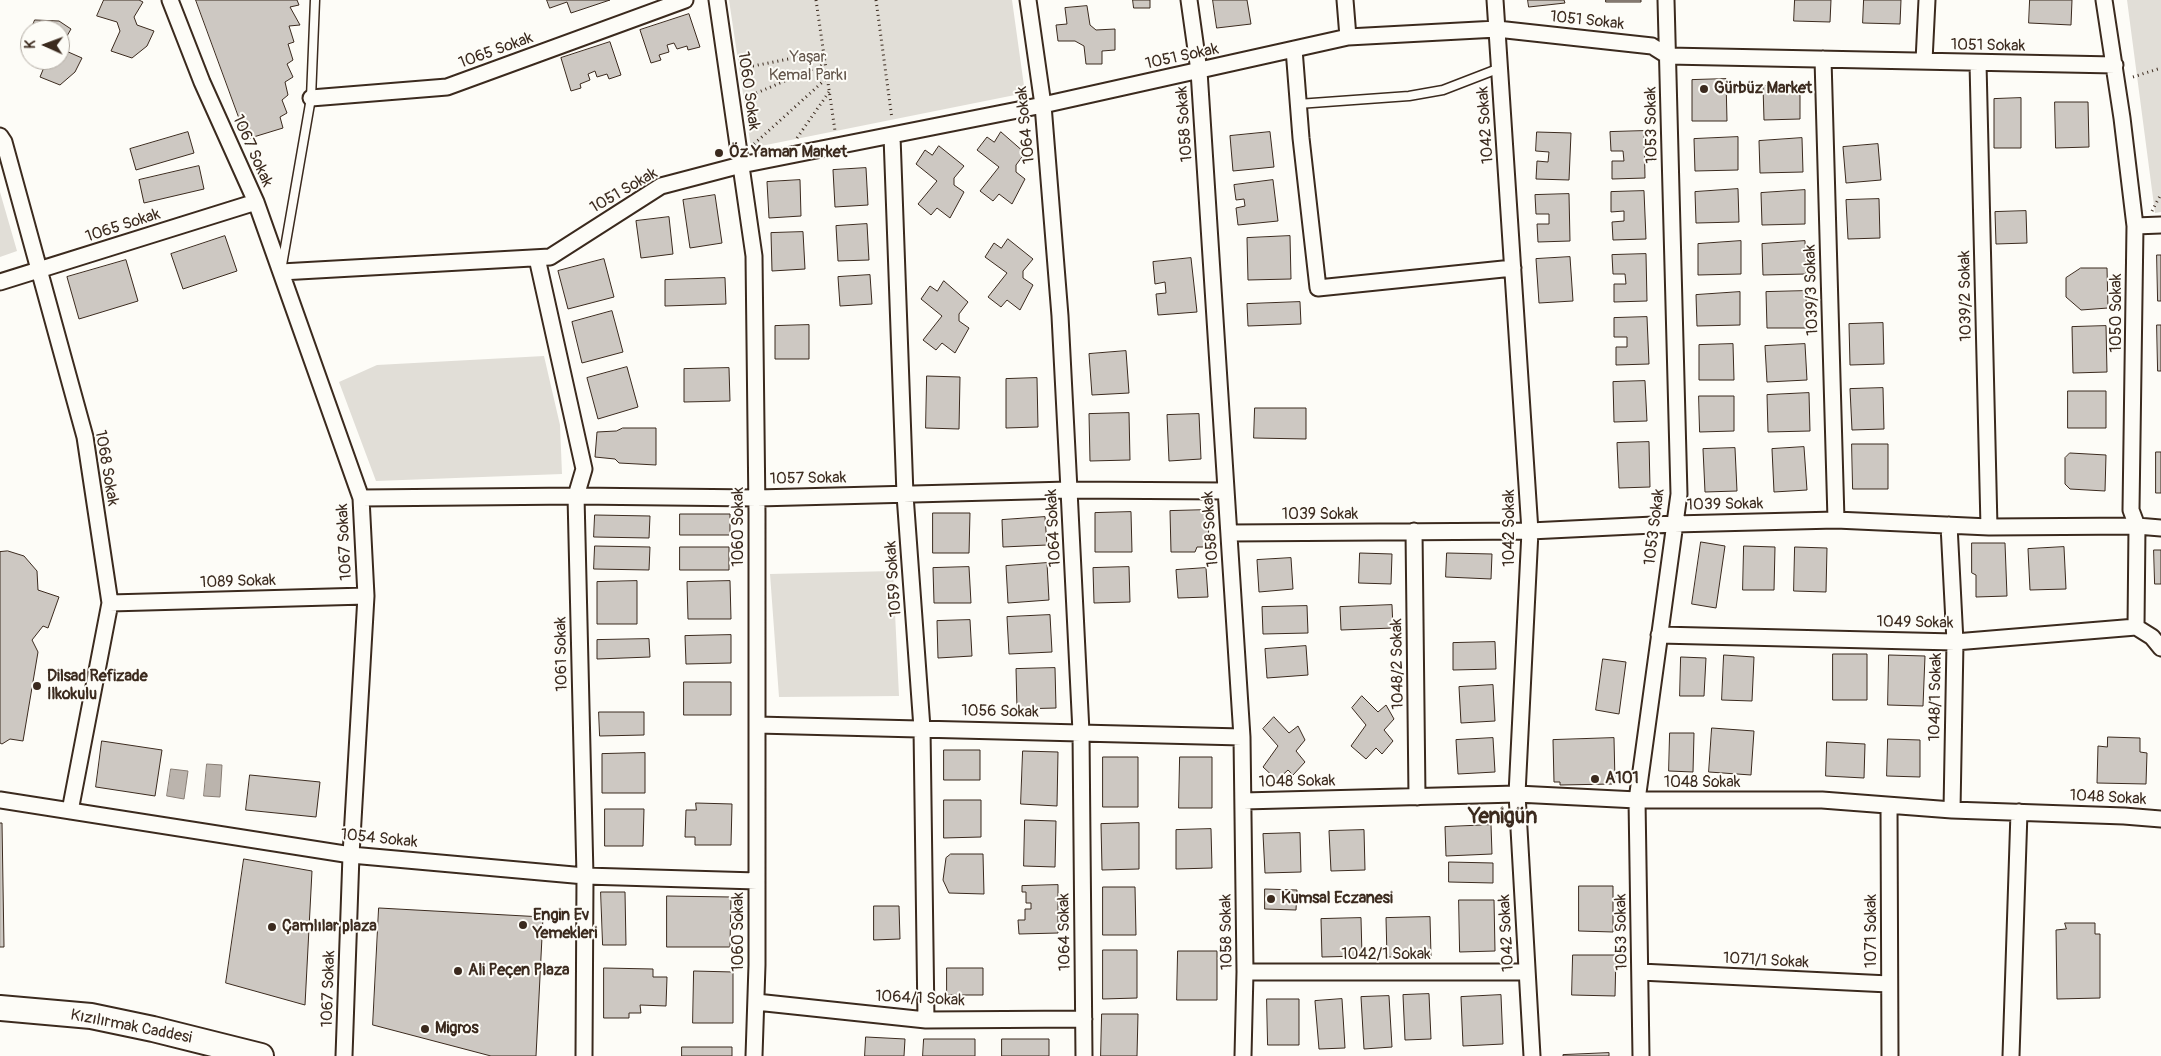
<!DOCTYPE html>
<html>
<head>
<meta charset="utf-8">
<style>
	body { margin:0 }
	#map { position:relative; width:2161px; height:1056px; overflow:hidden; background:#fdfcf7; font-family:Pangolin,sans-serif }
	canvas { display:block }
	.north { position:absolute; left:20px; top:20px; width:50px; height:50px; box-sizing:border-box; background:#fdfcf7; border:1px solid #afa8a0; border-radius:50%; rotate:272deg; font-size:14px; font-weight:700; line-height:20px; text-align:center; color:#3b2a1e }
	.north::after { content:''; display:block; margin:auto; width:18px; height:22px; background:#3b2a1e; clip-path:polygon(50% 0,100% 100%,50% 72%,0 100%) }
</style>
</head>
<body>
<div id="map">
<canvas width="2161" height="1056"></canvas>
<div class="north">K</div>
</div>
<script>
const context = document.querySelector('canvas').getContext('2d');
context.lineJoin = 'round';
function paint(path, color) { context.fillStyle = color; context.fill(path, 'evenodd'); }
function trace(path, color, width, dash) { context.strokeStyle = color; context.lineWidth = width; context.lineCap = dash ? 'butt' : 'round'; context.setLineDash(dash || []); context.stroke(path); }
function drawText(font, color, halo, rows, align = 'center') {
  context.font = font + ' Pangolin,sans-serif'; context.lineWidth = 4; context.setLineDash([]); context.textBaseline = 'middle'; context.strokeStyle = halo; context.fillStyle = color; for (const [text, x, y, turn = 0] of rows) {
    context.save(); context.translate(x, y); context.rotate((+turn || 0) * Math.PI / 180); context.textAlign = isNaN(turn) ? turn : align; if (halo) context.strokeText(text, 0, 0); context.fillText(text, 0, 0); context.restore();
  }
}
const green = new Path2D(`
	M729 0H1012L1025 93 751 148Z
	M2127 0H2161V212L2155 213Z
	M0 192 17 251 0 257Z
	M544 356 560 425 562 474 376 481 339 382 377 365Z
	M893 571 899 696 779 697 770 574Z`);
const water = new Path2D(`
	M207 764 222 765 220 797 204 796Z
	M171 769 188 771 184 799 167 796Z`);
const building = new Path2D(`
	M104 0H139L143 2 134 17 137 25 154 31 147 46 132 58 111 51 120 31 117 22 97 16Z
	M196 0H297L299 5 290 7 300 25 289 26 294 42 288 44 293 60 287 64 293 77 285 82 288 95 282 100 287 113 280 117 283 128 247 139Z
	M547 0H610L571 13 567 2 550 8Z
	M1133 0H1150V8H1134Z
	M1213 0H1247L1251 24 1217 28Z
	M1528 0H1564L1565 3 1529 7Z
	M1606 0H1641V2H1606Z
	M1795 0H1831L1830 22 1794 21Z
	M1864 0H1901L1900 24 1863 23Z
	M2030 0H2072L2071 25 2029 23Z
	M1087 6 1090 25 1096 30 1115 29V50L1102 51V64H1086L1084 46 1075 41H1058L1056 25 1067 24 1065 8Z
	M689 14 700 47 688 50 687 46 677 49 674 43 667 45 669 52 659 55 661 60 651 63 640 30Z
	M35 20 59 21 71 29 63 43 66 51 82 58 75 72 60 85 40 77 47 60H60V30H31Z
	M610 42 621 75 609 79 607 74 597 77 595 71 588 74 590 80 580 84 581 88 571 91 561 58Z
	M1726 79 1727 121H1692V80Z
	M1800 85V119L1764 120 1763 86Z
	M2021 98V148H1994V99Z
	M2055 102H2088L2089 147 2056 148Z
	M1644 131 1645 178 1612 179V161H1624L1623 151H1611L1610 132Z
	M188 132 194 153 136 170 130 149Z
	M1001 132 1025 153 1016 165V172L1025 179 1012 204 999 194 993 201 980 191 999 167 977 150 987 137 994 142Z
	M1270 132 1274 167 1233 171 1230 136Z
	M1537 132 1571 133 1569 180 1536 179 1537 161 1548 162 1549 152 1536 151Z
	M1738 137V170L1695 171 1694 139Z
	M1802 138 1803 172 1760 173 1759 141Z
	M1878 144 1881 180 1846 183 1843 147Z
	M939 146 964 166 954 178V185L964 192 950 218 937 208 931 215 918 204 937 181 916 164 925 150 932 155Z
	M199 166 204 189 144 203 139 180Z
	M866 168 868 205 835 207 833 170Z
	M800 180 801 216 769 218 767 182Z
	M1273 180 1278 221 1238 225 1236 208 1245 206 1244 199 1236 200 1234 185Z
	M1738 189 1739 222 1696 223 1695 192Z
	M1805 190V224L1762 225 1761 193Z
	M1644 191 1646 239 1613 240 1612 222 1624 221V211L1611 212V192Z
	M1569 194 1570 241 1538 242 1537 224H1549V214H1536L1535 195Z
	M715 195 722 243 690 248 683 200Z
	M1879 199 1880 238 1848 239 1846 200Z
	M2026 211 2027 243 1996 244 1995 212Z
	M669 217 673 254 641 258 636 221Z
	M867 224 869 260 838 261 836 226Z
	M803 232 805 269 772 271 771 233Z
	M225 236 237 271 183 289 171 254Z
	M1290 236 1291 279 1248 280 1247 238Z
	M1008 239 1033 259 1023 271V278L1033 285 1020 310 1007 300 1001 307 988 297 1007 273 985 257 994 243 1001 248Z
	M1741 241V274L1698 275V244Z
	M1805 241 1806 274 1763 275 1762 244Z
	M1646 254 1647 301 1614 302V284H1626L1625 274H1613L1612 255Z
	M2157 255H2161V301H2158Z
	M1570 257 1573 301 1539 303 1536 259Z
	M1191 258 1197 312 1158 315 1156 294 1166 293 1165 282 1155 284 1153 262Z
	M604 259 614 297 568 309 558 271Z
	M126 260 138 301 79 319 67 277Z
	M2081 268H2107L2108 308 2081 310 2066 297V278Z
	M870 275 872 304 840 306 838 277Z
	M725 278 726 304 665 306V280Z
	M944 281 968 302 959 314V321L969 328 955 353 942 343 936 350 923 340 942 316 921 299 930 286 937 291Z
	M1806 291 1807 328H1767L1766 292Z
	M1740 292V325L1697 326 1696 295Z
	M1300 302 1301 324 1248 326 1247 304Z
	M612 311 623 352 582 363 572 322Z
	M1647 317 1649 364 1616 365V347H1627V337H1614V318Z
	M1883 323 1884 364 1850 365 1849 324Z
	M809 325V359H775V326Z
	M2157 325H2161V371H2158Z
	M2106 326 2107 372 2073 373 2072 327Z
	M1733 344 1734 380H1699V345Z
	M1805 344 1807 380 1767 382 1765 346Z
	M1126 351 1129 393 1092 395 1089 354Z
	M627 367 638 407 598 419 587 378Z
	M729 368 730 401 684 402V369Z
	M927 376 960 377 959 429 926 428Z
	M1037 378 1038 427 1006 428V379Z
	M1645 381 1647 421 1614 422 1613 382Z
	M1883 388 1884 429 1852 430 1850 389Z
	M2068 391H2106V428H2068Z
	M1809 393 1810 431 1768 432 1767 395Z
	M1699 396H1734V431L1700 432Z
	M1255 408H1306V439L1254 438Z
	M1129 413 1130 460 1090 461 1089 414Z
	M1199 414 1201 459 1169 461 1167 415Z
	M623 428H656V465L619 463 615 459 595 457 597 432 616 431Z
	M1649 442 1650 487 1619 488 1617 443Z
	M1852 444H1888V489H1853Z
	M1804 447 1807 490 1774 492 1772 449Z
	M1735 448 1737 491 1705 492 1703 449Z
	M2156 452H2161V493H2156Z
	M2070 453 2106 455 2105 491 2070 489 2065 484V458Z
	M1208 510 1209 547H1197L1195 552H1171L1170 511Z
	M1131 512 1132 552H1095V513Z
	M933 513H970L969 553H933Z
	M680 514H730V535H680Z
	M595 515 650 516 649 538 594 537Z
	M1045 517 1047 545 1003 547 1002 520Z
	M1701 542 1725 546 1716 608 1692 604Z
	M1972 543H2005L2007 596 1976 597V575L1972 573Z
	M595 546 650 547 649 570 594 569Z
	M1744 546 1775 547 1774 590H1743Z
	M680 547H729V570H680Z
	M1795 547 1827 548 1826 592 1794 591Z
	M2064 547 2066 589 2030 590 2028 549Z
	M2154 550H2161V584H2155Z
	M8 551 24 556 37 571 38 590 59 597 48 628 43 626 32 640 38 652 23 741 10 739 2 744 0 743V552Z
	M1360 553 1392 554 1391 584 1359 583Z
	M1447 553 1492 554 1491 579 1446 577Z
	M1291 558 1293 589 1259 592 1257 560Z
	M1047 563 1049 600 1008 603 1006 566Z
	M969 567 971 603H934L933 568Z
	M1129 567 1130 602 1094 603 1093 568Z
	M1206 568 1208 597 1178 598 1176 570Z
	M637 581V624H597V582Z
	M730 581 731 619H688L687 582Z
	M1392 605 1393 628 1341 630 1340 607Z
	M1307 606 1308 633 1263 634 1262 607Z
	M1050 615 1052 652 1009 654 1007 617Z
	M970 620 972 656 938 658 937 621Z
	M731 635V663L686 664 685 636Z
	M649 639 650 657 597 659V640Z
	M1495 642 1496 669 1453 670V643Z
	M1306 646 1308 675 1267 678 1265 649Z
	M1833 654H1867V700H1833Z
	M1724 655 1754 657 1752 701 1722 700Z
	M1889 655 1925 656 1923 706 1888 705Z
	M1681 657 1706 658 1704 696H1680Z
	M1603 659 1626 662 1619 714 1596 710Z
	M1055 668 1056 708 1017 709 1016 669Z
	M684 682H731V715H684Z
	M1493 685 1495 721 1461 723 1459 687Z
	M1362 696 1378 712 1386 705 1394 719 1384 730 1393 741 1382 754 1376 748 1366 759 1351 746 1366 725 1352 708Z
	M599 712H644V735L600 736Z
	M1274 717 1289 733 1298 726 1305 740 1296 751 1305 762 1293 775 1288 770 1277 780 1263 767 1278 746 1263 729Z
	M1712 728 1754 731 1751 775 1709 772Z
	M1670 733H1694L1693 772 1669 771Z
	M2108 737 2140 738V752L2147 753 2146 784 2097 783 2098 746 2107 747Z
	M1493 738 1495 772 1458 774 1456 740Z
	M1614 738 1615 782H1612V784L1560 785V782H1554L1553 740Z
	M1888 739 1920 740V777L1887 776Z
	M102 741 162 750 155 796 96 787Z
	M1827 742 1865 744 1864 778 1826 776Z
	M944 750H980V780H944Z
	M1023 751 1058 752 1057 806 1021 804Z
	M645 753V793H602V754Z
	M1103 757H1138V807H1103Z
	M1180 757H1212V808H1179Z
	M250 775 320 782 316 817 246 810Z
	M944 800H981V837L944 838Z
	M696 803 732 804 731 845H695V837H685L686 810H696Z
	M605 809H644L643 846H605Z
	M1025 820 1056 821 1055 867 1024 866Z
	M0 823H2L4 947H0Z
	M1139 823V869L1102 870 1101 824Z
	M1491 825 1492 854 1446 856 1445 827Z
	M1211 829 1212 868 1176 869V830Z
	M1364 830 1365 870 1331 871 1329 831Z
	M1300 833 1301 872 1265 873 1263 834Z
	M951 854H983L984 894 949 893 943 880 946 858Z
	M244 859 312 871 305 1005 226 983Z
	M1449 862 1493 863V883L1449 882Z
	M1058 885V933L1019 934 1018 920H1025V909H1031V903H1026V892H1022V886Z
	M1579 886H1613V932L1579 931Z
	M1103 887H1135L1136 935H1103Z
	M1265 889 1297 890 1296 910 1265 909Z
	M601 892H625L626 945H603Z
	M667 896 731 897 730 947H667Z
	M1459 900H1494L1495 951 1460 952Z
	M874 906H899L900 939 874 940Z
	M379 908 543 917 536 1056H491L373 1025Z
	M1430 917 1431 956 1387 957 1386 918Z
	M1361 918 1362 956 1322 957 1321 919Z
	M2065 923H2095V934H2100V998L2057 999 2056 930 2066 929Z
	M1103 950H1137V998L1103 999Z
	M1178 951H1217V1000H1177Z
	M1573 955H1616L1615 996 1572 995Z
	M604 968 653 969V977H667L666 1006 640 1005 641 1013H629V1018H604Z
	M947 968H983V995H947Z
	M694 971 733 972V1023H693Z
	M1429 994 1431 1039 1405 1040 1403 995Z
	M1501 995 1503 1044 1463 1046 1461 997Z
	M1389 996 1392 1047 1364 1049 1361 997Z
	M1267 999H1299V1045H1268Z
	M1342 999 1345 1048 1319 1049 1315 1001Z
	M1102 1014H1138L1137 1056H1101Z
	M866 1037 905 1039 904 1056H865Z
	M924 1039H975V1056H923Z
	M1002 1039H1049V1056H1002Z
	M682 1047H732V1056H682Z
	M1609 1053V1056H1563V1055Z`);
const path = new Path2D(`
	M816 0 835 131
	M876 0 892 119
	M743 68 824 52
	M2133 77 2161 68
	M747 97 825 64
	M797 138 829 92
	M754 144 827 78
	M2152 211 2161 194`);
const service = new Path2D(`
	M1298 104 1409 96 1443 90 1500 68
	M282 265 311 98 315 0`);
const minor = new Path2D(`
	M170 0 202 82 256 202 361 498 366 596 351 855 344 1056
	M717 0 754 256 757 513V965L754 1056
	M1028 0 1043 105 1060 316 1069 490 1081 732 1084 1056
	M1189 0 1199 71 1242 737 1245 972 1243 1056
	M1345 0 1348 37
	M1495 0 1530 531 1517 794 1532 1056
	M2104 0 2122 118 2135 226 2131 510 2137 526 2136 627
	M1294 49 1301 138 1318 288 1513 268
	M1823 59 1836 520
	M1924 61 1927 0
	M1978 63 1989 527
	M311 98 447 87 685 0
	M0 136 4 142 85 437 110 603 70 811
	M892 136 905 495 922 728 926 1020
	M2135 226 2161 225
	M537 258 584 469 576 496 585 876 584 1056
	M281 272 550 257 661 186 741 165 1043 105 1348 37 1497 29 1652 46 1668 56 2115 65
	M0 282 256 202
	M361 498 576 496 757 498 1069 490 1226 491
	M1949 525 1955 642 1952 810
	M1414 531 1417 797
	M1229 533 1530 531 1674 524 1836 520 1989 527 2137 526 2161 528
	M110 603 366 596
	M1659 635 1955 642 2136 627 2152 637 2161 648
	M757 725 1242 737
	M0 800 351 855 585 876 757 881
	M1243 801 1517 794 1637 800H1822L1952 810 2124 816 2161 819
	M1889 806 1890 1056
	M1245 972H1526
	M1640 972 1889 984
	M756 1002 926 1020 1084 1019
	M1641 1056 1637 800 1679 494 1666 0
	M2011 1056 2019 812`);
const primary = new Path2D(`
	M0 1008 91 1016 153 1029 261 1056`);
const markers = [
	[1704,89,5,"#3b2a1e"],
	[719,153,5,"#3b2a1e"],
	[37,686,5,"#3b2a1e"],
	[1595,779,5,"#3b2a1e"],
	[1271,899,5,"#3b2a1e"],
	[523,925,5,"#3b2a1e"],
	[272,927,5,"#3b2a1e"],
	[458,971,5,"#3b2a1e"],
	[425,1029,5,"#3b2a1e"]
];
const streetNames = [
	["1051 Sokak",1587,21,6],
	["1051 Sokak",1988,46,1],
	["1065 Sokak",496,51,-20],
	["1051 Sokak",1182,57,-12],
	["1060 Sokak",748,91,82],
	["1058 Sokak",1185,124,-94],
	["1064 Sokak",1026,125,-96],
	["1042 Sokak",1486,125,-94],
	["1053 Sokak",1652,125,-91],
	["1067 Sokak",252,151,66],
	["1051 Sokak",624,191,-30],
	["1065 Sokak",123,226,-18],
	["1039/3 Sokak",1812,290,-92],
	["1039/2 Sokak",1966,296,-91],
	["1050 Sokak",2117,313,-90],
	["1068 Sokak",106,468,80],
	["1057 Sokak",808,479,-1],
	["1039 Sokak",1725,505,-1],
	["1039 Sokak",1320,515],
	["1060 Sokak",739,527,-90],
	["1053 Sokak",1655,527,-83],
	["1064 Sokak",1054,528,-93],
	["1042 Sokak",1510,528,-90],
	["1058 Sokak",1211,529,-94],
	["1067 Sokak",345,542,-93],
	["1059 Sokak",894,579,-94],
	["1089 Sokak",238,582,-2],
	["1049 Sokak",1915,623,1],
	["1061 Sokak",562,654,-91],
	["1048/2 Sokak",1398,664,-91],
	["1048/1 Sokak",1936,697,-89],
	["1056 Sokak",1000,712,1],
	["1048 Sokak",1297,782,-1],
	["1048 Sokak",1702,783],
	["1048 Sokak",2108,798,3],
	["1054 Sokak",379,839,6],
	["1071 Sokak",1872,931,-90],
	["1060 Sokak",739,932,-90],
	["1064 Sokak",1065,932,-91],
	["1058 Sokak",1227,932,-91],
	["1053 Sokak",1622,932,-91],
	["1042 Sokak",1507,933,-93],
	["1042/1 Sokak",1386,955],
	["1071/1 Sokak",1766,961,3],
	["1067 Sokak",329,989,-88],
	["1064/1 Sokak",920,999,3],
	["Kızılırmak Caddesi",131,1027,11]
];
const parkNames = [
	["Yaşar",808,58],
	["Kemal Parkı",808,76]
];
const poiNames = [
	["Gürbüz Market",1714,89],
	["Öz Yaman Market",729,153],
	["Dilsad Refizade",47,677],
	["Ilkokulu",47,695],
	["A101",1605,779],
	["Kumsal Eczanesi",1281,899],
	["Engin Ev",533,916],
	["Yemekleri",533,934],
	["Çamlılar plaza",282,927],
	["Ali Peçen Plaza",468,971],
	["Migros",435,1029]
];
const districtNames = [
	["Yenigün",1503,818]
];
paint(green, '#e1ded7');
paint(water, '#bbb4ad');
trace(water, '#887d74', 1);
paint(building, '#cdc8c2');
trace(building, '#3b2a1e', 1);
trace(service, '#3b2a1e', 11);
trace(minor, '#3b2a1e', 19);
trace(primary, '#3b2a1e', 28);
trace(path, '#3b2a1e', 3, [1, 4]);
trace(service, '#fdfcf7', 8);
trace(minor, '#fdfcf7', 15);
trace(primary, '#fdfcf7', 24);
for (const [x, y, r, color] of markers) { const dot = new Path2D(); dot.arc(x, y, r, 0, 2 * Math.PI); context.fillStyle = color; context.fill(dot); trace(dot, '#fdfcf7', 2); }
drawText('16px', '#3b2a1e', '#fdfcf7', streetNames);
drawText('16px', '#64574c', '#fdfcf7', parkNames);
drawText('bold 16px', '#3b2a1e', '#fdfcf7', poiNames, 'left');
drawText('bold 21px', '#3b2a1e', '#fdfcf7', districtNames);
</script>
</body>
</html>
